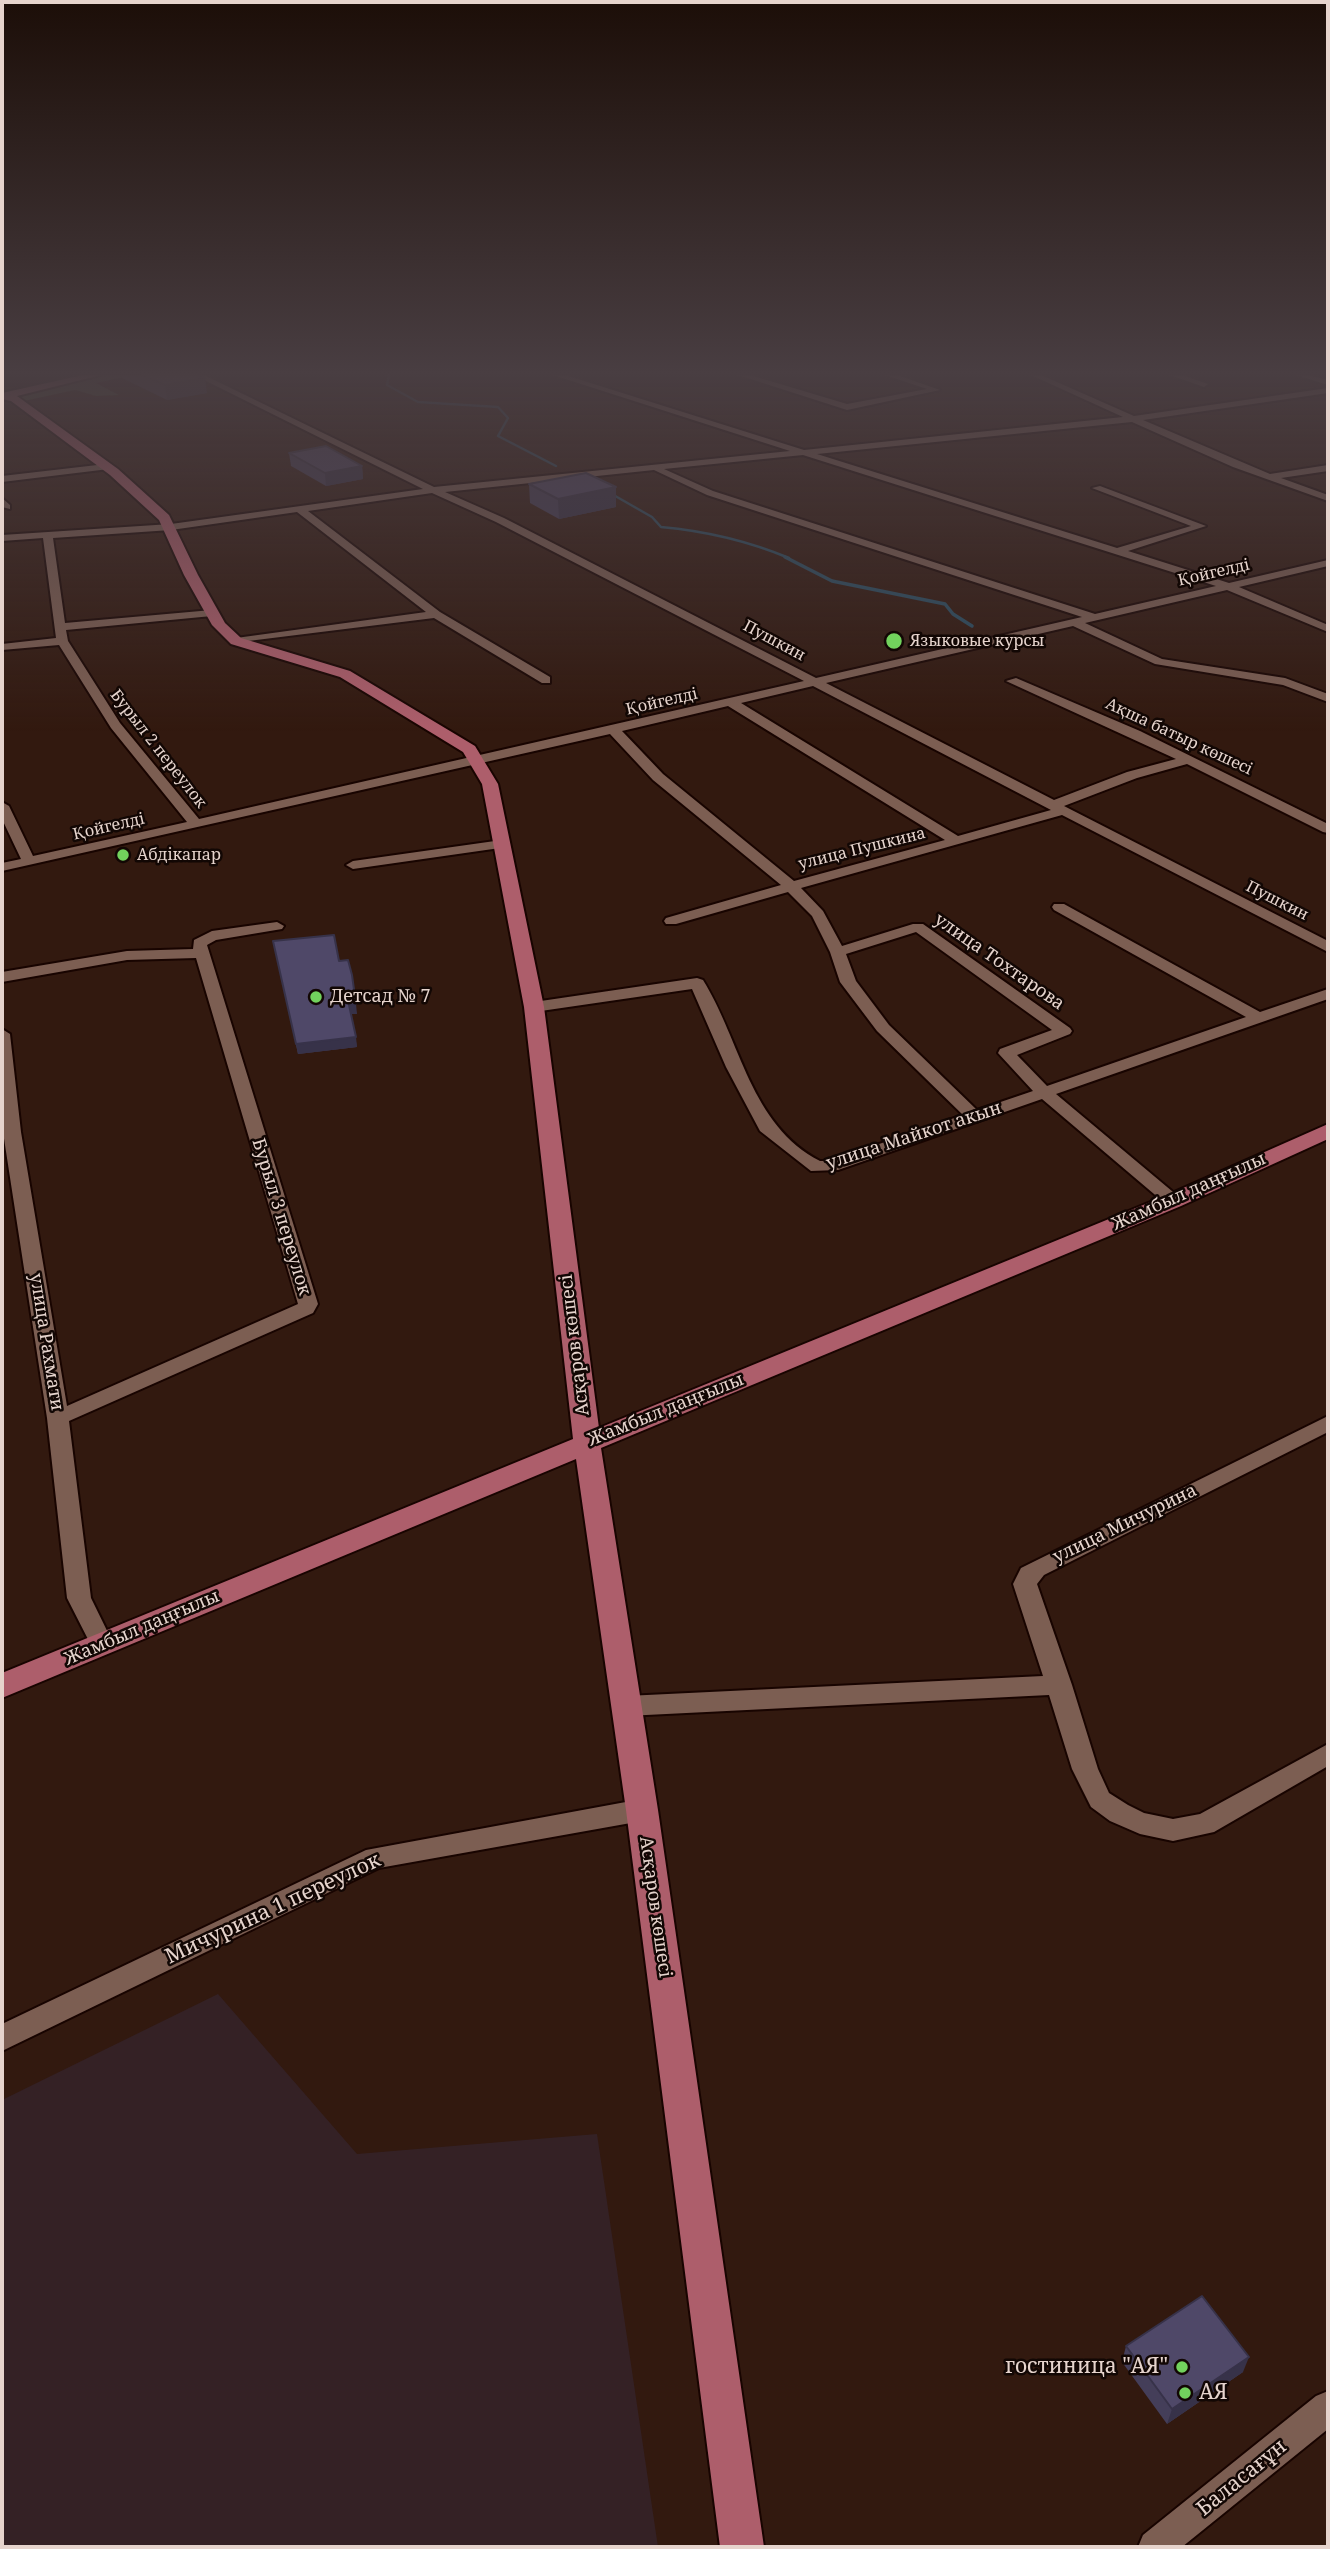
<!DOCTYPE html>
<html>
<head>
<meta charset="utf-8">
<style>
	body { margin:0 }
	#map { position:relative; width:1330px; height:2549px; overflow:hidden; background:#32190f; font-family:"Noto Serif",serif }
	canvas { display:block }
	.frame { position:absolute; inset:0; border:4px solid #e6d4cd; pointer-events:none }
</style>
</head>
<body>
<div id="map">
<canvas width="1330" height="2549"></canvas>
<div class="frame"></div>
</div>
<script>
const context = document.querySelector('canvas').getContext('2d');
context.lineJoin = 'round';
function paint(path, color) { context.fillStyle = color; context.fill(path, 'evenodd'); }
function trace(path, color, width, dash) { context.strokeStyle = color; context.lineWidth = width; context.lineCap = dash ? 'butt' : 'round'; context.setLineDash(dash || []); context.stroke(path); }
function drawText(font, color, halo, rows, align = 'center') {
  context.font = font + ' "Noto Serif",serif'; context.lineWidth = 5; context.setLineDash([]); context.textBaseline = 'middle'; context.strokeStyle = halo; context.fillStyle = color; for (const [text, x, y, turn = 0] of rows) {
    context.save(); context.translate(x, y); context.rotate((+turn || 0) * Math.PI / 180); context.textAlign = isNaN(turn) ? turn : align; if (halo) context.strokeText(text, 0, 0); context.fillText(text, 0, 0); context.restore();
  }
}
const industrial = new Path2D(`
	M218 1994 357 2154 597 2134 658 2547H2V2100Z`);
const forest = new Path2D(`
	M102 375H134L96 383 119 395 96 396 75 390 24 401 4 394Z`);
const streamFar1 = new Path2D(`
	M389 375 387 385 418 402 498 407 508 418 498 436 556 466
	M610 493 652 517 661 527C706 531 748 541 789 558`);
const stream = new Path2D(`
	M785 557 832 581 945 604 953 614 972 626`);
const minor = new Path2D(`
	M194 375H204L434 487 790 451 553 375H565L804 450 1123 417 1031 375H1041L1134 416 1328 388V393L1143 420 1270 474 1328 465V471L1281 478 1328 495V501L1233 467 1132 422 817 454 1117 548 1191 526 1092 488 1100 486 1206 526 1128 551 1229 583 1328 560V566L1239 587 1328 625V632L1227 590 1085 623 1162 659 1285 678 1328 694V702L1283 685 1155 664 1073 626 826 683 1054 800 1127 772 1176 759 1006 681 1016 678 1140 731 1328 824V833L1323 832 1187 764 1137 778 1064 806 1328 941V952L1062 815 801 888 823 911 842 946 913 924H923L1070 1028 1072 1031 1070 1034 1017 1055 1047 1086 1246 1017 1054 910 1052 907 1054 904H1064L1260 1012 1328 989V999L1056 1094 1179 1197 1182 1201 1179 1205H1167L1042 1099 838 1170 811 1171 760 1131 726 1067 692 989 534 1012 526 1007 534 1002 697 978 703 980C741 1041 750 1125 820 1161H830L963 1115 877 1031 840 982 830 952 812 916 788 892 676 924H666L664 921 666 918 781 885 653 780 610 734 2 871V863L21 859 2 819V802L9 806 33 856 187 822 111 728 59 645 2 650V644L56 638 43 538 2 541V535L171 524 423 489ZM803 455 1216 586 1095 614 713 491 664 469ZM654 470 707 495 1082 617 816 678 504 518 445 492ZM432 493 496 522 804 681 199 819 120 723 68 641 66 630 212 616 218 613 212 610 65 623 53 538 171 530 297 512 426 612 236 638 232 639V643L434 618 542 683H550V677L440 612 308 511ZM813 686 1051 810 958 836 741 703ZM728 706 945 840 794 881 663 774 622 731ZM916 932 1052 1030 1000 1049 998 1053 1033 1091 977 1110 889 1025 856 981 846 954Z
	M738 375H750L847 404 927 389 885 375H897L940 390 847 410Z
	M1170 375H1182L1208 384 1204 387Z
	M1296 375H1308L1328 380V385Z
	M106 464 111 467 109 469 2 482V476Z
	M2 498 10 505V509L2 507Z
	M502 840 507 841V847L353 869 346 865 353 861Z
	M277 922 284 926 282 929 216 940 207 945 318 1304 313 1313 69 1421 91 1598 114 1645 110 1651 102 1654 94 1651 67 1598 47 1418 3 1132 2 1029 10 1034 21 1132 67 1406 298 1304 196 958 127 960 2 982V972L127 951 193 949 194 940 212 931Z
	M1328 1416V1432L1044 1575 1037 1584 1072 1685 1098 1769 1109 1793 1128 1805 1144 1813 1173 1819 1200 1814 1328 1744V1766L1214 1832 1173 1841 1140 1834 1110 1821 1091 1807 1072 1769 1049 1695 626 1716 617 1713 614 1706 617 1699 626 1696 1043 1676 1013 1584 1021 1568Z
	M642 1799 651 1802 655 1810 651 1818 642 1821 379 1868 2 2051V2024L366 1850Z
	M1328 2391V2429L1182 2547H1138L1143 2535 1316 2396Z`);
const major = new Path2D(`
	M83 375H101L17 396 118 469 169 515 198 575 225 623 241 638 350 671 475 746 498 784 544 1007 599 1428 1165 1196 1328 1124V1139L1181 1206 601 1448 658 1810 764 2547H720L626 1810 576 1459 2 1698V1673L573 1439 524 1007 482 784 463 752 340 677 231 644 212 625 184 575 159 520 110 475 11 401 2 399V393Z`);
const wall = new Path2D(`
	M122 375H197L207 393 167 400 122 378Z
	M289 453 362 466 363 479 326 486 291 466Z
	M529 484 616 507 559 519 530 503Z
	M273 941 339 961 357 1014H351L357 1047 298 1054Z
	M1126 2346 1243 2372 1167 2424 1122 2362Z`);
const shadedWall = new Path2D(`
	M205 378 207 393 167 400 165 385Z
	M362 466 363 479 326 486 325 473Z
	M616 487V507L559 519 558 499Z
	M356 1004 357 1014H350L349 1005Z
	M356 1037 357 1047 298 1054 296 1044Z
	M1249 2357 1243 2372 1167 2424 1172 2409Z`);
const building = new Path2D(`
	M142 375H197L205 378 165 385Z
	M326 446 362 466 325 473 289 453Z
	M586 473 616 487 558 499 529 484Z
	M334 935 339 961 348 960 352 975 356 1004 349 1005 356 1037 296 1044 273 941Z
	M1202 2296 1249 2357 1172 2409 1126 2346Z`);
const markers = [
	[894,641,9,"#72d25d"],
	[123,855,7,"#72d25d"],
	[316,997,7,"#72d25d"],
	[1182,2367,7,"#72d25d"],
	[1185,2393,7,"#72d25d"]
];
const farStreetnames = [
	["Қойгелді",1214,573,-13],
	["Пушкин",774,641,28],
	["Қойгелді",662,702,-13],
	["Ақша батыр көшесі",1179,737,25],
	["Бурыл 2 переулок",158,749,52],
	["Қойгелді",109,827,-13],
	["улица Пушкина",862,849,-14],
	["Пушкин",1277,901,27]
];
const farPoinames = [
	["Языковые курсы",910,641],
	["Абдiкапар",137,855]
];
const streetNames = [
	["улица Тохтарова",999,962,35],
	["улица Майкот акын",914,1136,-18],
	["Жамбыл даңғылы",1189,1192,-24],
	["Бурыл 3 переулок",281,1217,73],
	["улица Рахмати",46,1342,81],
	["Асқаров көшесі",575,1345,-97],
	["Жамбыл даңғылы",666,1410,-22],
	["улица Мичурина",1125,1524,-26],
	["Жамбыл даңғылы",142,1628,-23],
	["Асқаров көшесі",655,1907,82]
];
const poiNames = [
	["Детсад № 7",330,997]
];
const nearStreetnames = [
	["Мичурина 1 переулок",273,1909,-25],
	["Баласағұн",1242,2478,-39]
];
const nearPoinames = [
	["гостиница \"АЯ\"",1168,2367],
	["АЯ",1199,2393,"left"]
];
paint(industrial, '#342125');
paint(forest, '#445232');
trace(streamFar1, '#2b4e62', 2.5);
trace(stream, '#2b4e62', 3.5);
trace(minor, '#180400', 4);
trace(major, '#180400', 4);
paint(minor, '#7c5e52');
paint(major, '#ad5e6b');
paint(wall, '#443e59');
paint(shadedWall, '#373249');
paint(building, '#4f4868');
trace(building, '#373249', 2);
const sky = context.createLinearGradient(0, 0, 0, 732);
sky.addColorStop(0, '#1c0e08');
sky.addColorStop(0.51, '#493e42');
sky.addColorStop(1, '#493e4200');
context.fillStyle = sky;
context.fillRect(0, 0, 1330, 732);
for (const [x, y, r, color] of markers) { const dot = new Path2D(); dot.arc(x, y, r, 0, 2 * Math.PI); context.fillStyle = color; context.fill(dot); trace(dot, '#120704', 2.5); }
drawText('16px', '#e6d4cd', '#120704', farStreetnames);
drawText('16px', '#e6d4cd', '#120704', farPoinames, 'left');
drawText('18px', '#e6d4cd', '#120704', streetNames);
drawText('18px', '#e6d4cd', '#120704', poiNames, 'left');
drawText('21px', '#e6d4cd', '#120704', nearStreetnames);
drawText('21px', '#e6d4cd', '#120704', nearPoinames, 'right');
</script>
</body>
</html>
